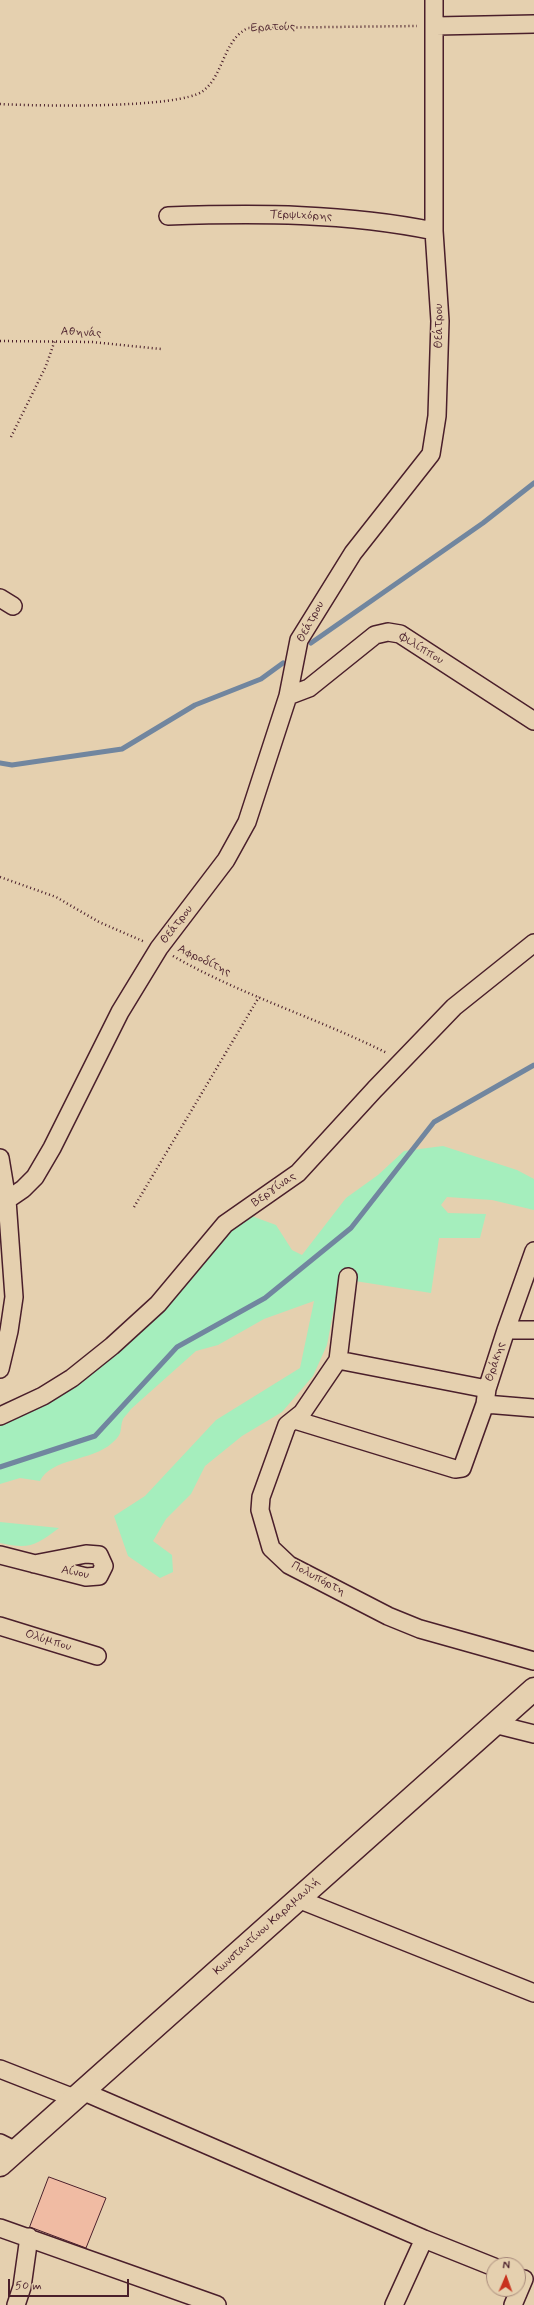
<!DOCTYPE html>
<html>
<head>
<meta charset="utf-8">
<style>
	body { margin:0 }
	#map { position:relative; width:534px; height:2305px; overflow:hidden; background:#e5d0af; font-family:Mynerve,sans-serif }
	canvas { display:block }
	.north { position:absolute; left:486px; top:2257px; width:40px; height:40px; box-sizing:border-box; background:#e5d0af; border:1px solid #a7897a; border-radius:50%; rotate:2deg; font-size:11px; font-weight:700; line-height:16px; text-align:center; color:#4a1f2b }
	.north::after { content:''; display:block; margin:auto; width:14px; height:18px; background:#c8321e; clip-path:polygon(50% 0,100% 100%,50% 72%,0 100%) }
	.scale { position:absolute; left:8px; top:2279px; width:121px; height:18px; box-sizing:border-box; border:2px solid #4a1f2b; border-top:0; padding-left:5px; font-size:12px; line-height:14px; white-space:nowrap; color:#4a1f2b; -webkit-text-stroke:3px #e5d0af; paint-order:stroke }
</style>
</head>
<body>
<div id="map">
<canvas width="534" height="2305"></canvas>
<div class="north">N</div>
<div class="scale">50 m</div>
</div>
<script>
const context = document.querySelector('canvas').getContext('2d');
context.lineJoin = 'round';
function paint(path, color) { context.fillStyle = color; context.fill(path, 'evenodd'); }
function trace(path, color, width, dash) { context.strokeStyle = color; context.lineWidth = width; context.lineCap = dash ? 'butt' : 'round'; context.setLineDash(dash || []); context.stroke(path); }
function drawText(font, color, halo, rows, align = 'center') {
  context.font = font + ' Mynerve,sans-serif'; context.lineWidth = 3; context.setLineDash([]); context.textBaseline = 'middle'; context.strokeStyle = halo; context.fillStyle = color; for (const [text, x, y, turn = 0] of rows) {
    context.save(); context.translate(x, y); context.rotate((+turn || 0) * Math.PI / 180); context.textAlign = isNaN(turn) ? turn : align; if (halo) context.strokeText(text, 0, 0); context.fillText(text, 0, 0); context.restore();
  }
}
const green = new Path2D(`
	M443 1146 517 1170 534 1179V1210L492 1200 447 1197 441 1205 448 1213 486 1214 480 1238H439L431 1293 355 1281H339L327 1345 313 1376 282 1412 242 1436 205 1466 191 1494 166 1519 153 1541 172 1555 173 1572 160 1578 128 1556 114 1516 145 1496 216 1420 300 1368 314 1301 264 1319 218 1345 196 1351 131 1409C129 1412 125 1416 123 1419 119 1430 124 1433 112 1443 93 1461 51 1458 40 1481L20 1478 0 1484V1420L75 1380 246 1214 276 1225 292 1250 302 1255 346 1198 378 1175 404 1151Z
	M0 1522 59 1528C36 1545 30 1550 0 1543Z`);
const stream = new Path2D(`
	M311 643 483 523 534 483
	M0 763 12 765 122 749 195 705 261 679 283 663
	M0 1467 95 1436 177 1347 265 1298 351 1228 434 1122 534 1065`);
const building = new Path2D(`
	M49 2177 106 2198 86 2248 30 2227Z`);
const path = new Path2D(`
	M0 104C36 106 179 109 203 91 224 75 223 40 248 28L417 26
	M0 341 92 342 161 349
	M11 437 46 366 55 340
	M0 877 56 897 99 922 145 942
	M173 956C241 995 317 1018 387 1053
	M134 1207 259 997`);
const minor = new Path2D(`
	M436 26 534 24
	M168 216C257 213 346 213 434 231
	M0 598 13 606
	M288 696 309 688 375 635 388 632 400 634 534 721
	M0 1158 7 1200 14 1297 9 1331 0 1369
	M7 1200 23 1189 35 1177 52 1148 120 1012 159 948 226 860 247 822 288 696 299 640 353 553 431 454 437 416 440 321 434 231V0
	M348 1277 338 1360 302 1413 287 1425 261 1497 260 1510 271 1548 289 1565 388 1616 420 1629 534 1661
	M506 1330H534
	M338 1360 487 1389
	M485 1404 534 1408
	M0 1416 43 1396 72 1378 112 1346 158 1304 225 1224 298 1173 375 1089 454 1007 534 943
	M295 1420 455 1469 462 1468 485 1404 487 1389 506 1330 534 1251
	M0 1555 86 1577 99 1576 104 1566 99 1555 86 1554 34 1564
	M0 1626 97 1656
	M494 1724 534 1734
	M298 1899 534 1993
	M0 2069 74 2098
	M82 2091 424 2239 494 2267
	M0 2143 16 2151
	M0 2228 217 2305
	M16 2305 22 2287 29 2237
	M394 2305 424 2239
	M513 2305 524 2279`);
const major = new Path2D(`
	M0 2165 534 1689`);
const streetNames = [
	["Ερατούς",273,28,-2],
	["Τερψιχόρης",301,216,2],
	["Θεάτρου",439,326,-90],
	["Αθηνάς",81,333,3],
	["Θεάτρου",311,622,-62],
	["Φιλίππου",421,649,31],
	["Θεάτρου",177,925,-52],
	["Αφροδίτης",204,961,26],
	["Βεργίνας",274,1190,-35],
	["Θράκης",496,1362,-72],
	["Αίνου",75,1573,11],
	["Πολυπόρτη",318,1579,28],
	["Ολύμπου",48,1641,17],
	["Κωνσταντίνου Καραμανλή",267,1927,-42]
];
paint(green, '#a5eebd');
trace(stream, '#71869f', 5);
paint(building, '#f0bba3');
trace(building, '#4a1f2b', 1);
trace(minor, '#4a1f2b', 20);
trace(major, '#4a1f2b', 25);
trace(path, '#4a1f2b', 2.5, [1, 3]);
trace(minor, '#e5d0af', 17);
trace(major, '#e5d0af', 22);
drawText('12px', '#4a1f2b', '#e5d0af', streetNames);
</script>
</body>
</html>
